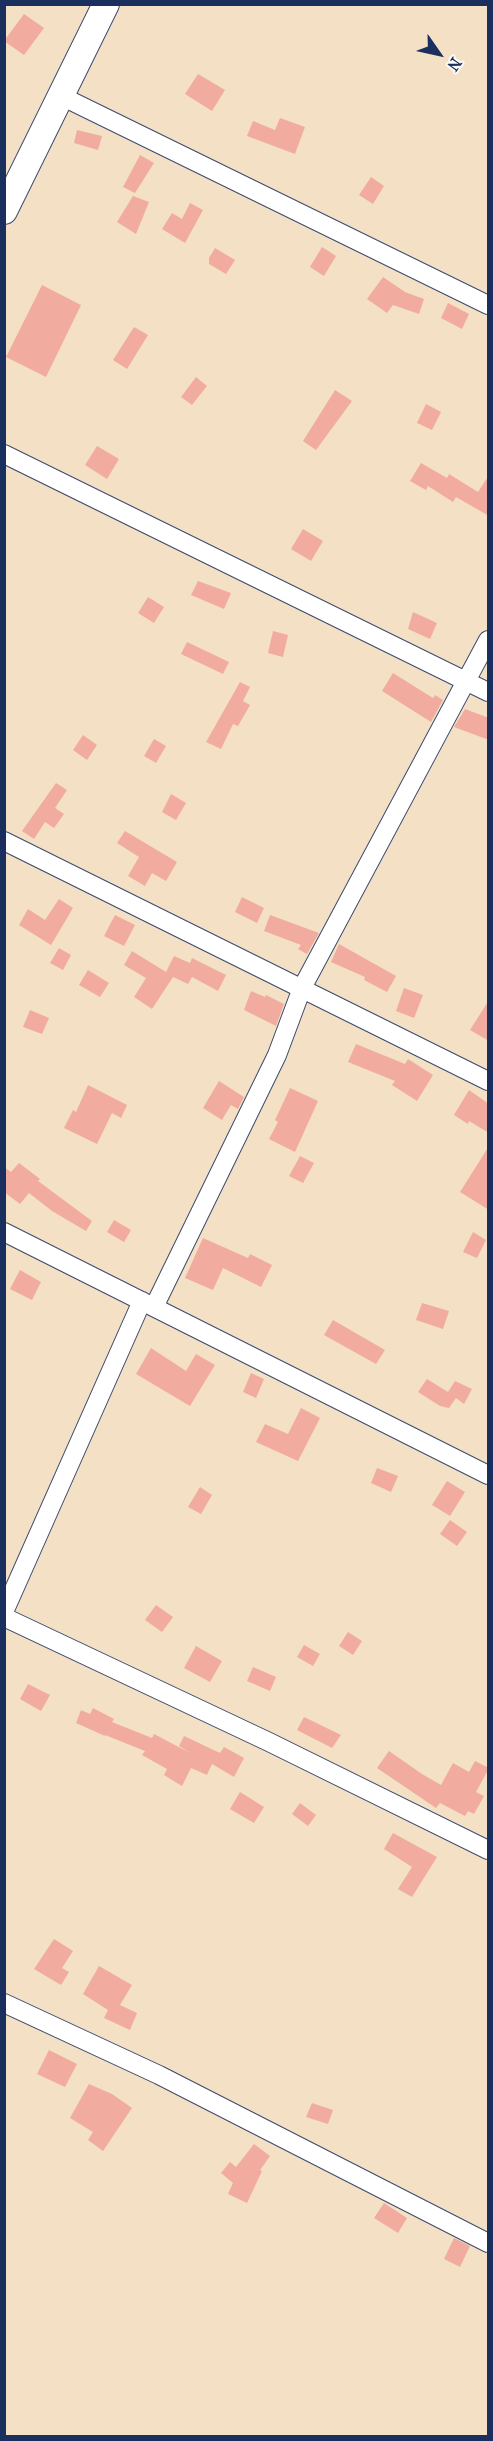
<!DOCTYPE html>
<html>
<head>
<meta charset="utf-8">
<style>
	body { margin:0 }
	#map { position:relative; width:493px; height:2441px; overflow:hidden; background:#f3e0c5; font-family:"IM FELL French Canon",serif }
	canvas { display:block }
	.frame { position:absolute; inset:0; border:6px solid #1b2f5e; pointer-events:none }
	.north { position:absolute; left:409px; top:24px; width:60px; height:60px; -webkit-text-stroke:4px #fdfcf7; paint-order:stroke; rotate:124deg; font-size:16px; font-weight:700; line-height:24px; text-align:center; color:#1b2f5e }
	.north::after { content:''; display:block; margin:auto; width:21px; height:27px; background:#1b2f5e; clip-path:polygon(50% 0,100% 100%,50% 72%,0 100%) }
</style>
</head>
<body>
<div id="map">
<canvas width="493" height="2441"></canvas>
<div class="frame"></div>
<div class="north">N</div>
</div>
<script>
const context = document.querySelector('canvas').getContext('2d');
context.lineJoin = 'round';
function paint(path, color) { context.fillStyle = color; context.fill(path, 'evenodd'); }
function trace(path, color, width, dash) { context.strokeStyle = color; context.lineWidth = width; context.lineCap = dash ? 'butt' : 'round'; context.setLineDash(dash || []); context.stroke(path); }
const building = new Path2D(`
	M24 14 44 28 24 55 4 41Z
	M198 74 225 90 212 111 185 94Z
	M280 118 305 127 295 154 247 136 253 121 275 130Z
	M77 130 102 136 98 150 74 143Z
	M140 155 154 163 135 193 123 187Z
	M371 177 384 186 373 204 359 195Z
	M133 196 149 202 136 234 117 222Z
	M190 203 203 210 185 243 162 229 172 213 182 219Z
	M322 247 336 256 324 276 310 267Z
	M215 248 235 260 226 274 209 264V258Z
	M383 277 405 292 424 299 419 314 393 305 387 313 367 299Z
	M42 285 81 305 46 377 6 357Z
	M448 303 469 314 462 329 441 318Z
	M134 327 148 335 127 369 113 360Z
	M196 377 207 386 192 405 181 397Z
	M335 390 352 401 316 450 303 441Z
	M426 404 441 412 432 430 417 423Z
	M97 446 119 459 107 479 85 465Z
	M421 463 447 478 449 474 478 492 489 475V516L456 497 453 502 428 486 426 490 410 481Z
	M303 529 323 541 311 561 291 549Z
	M198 581 231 593 224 609 191 595Z
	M148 597 164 607 154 623 138 613Z
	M413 612 437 623 430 639 408 629Z
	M273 631 288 635 283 657 268 653Z
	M187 642 229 662 223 674 181 654Z
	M393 673 433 698 435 695 443 700 431 722 382 691Z
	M240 682 250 687 243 701 250 705 238 726 233 724 221 749 206 742Z
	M465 709 489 718V740L454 727Z
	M83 735 97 745 87 760 73 750Z
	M154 739 166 746 156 763 144 756Z
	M56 783 67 790 55 808 64 814 54 828 45 822 34 839 22 831Z
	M171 794 186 803 176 820 162 812Z
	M125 831 177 862 166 881 152 873 145 886 128 876 139 857 117 843Z
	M242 897 264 908 257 923 235 912Z
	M59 899 73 908 51 945 19 925 28 909 45 920Z
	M115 915 135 925 124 946 104 936Z
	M270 915 319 933 307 954 298 949 301 945 264 931Z
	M339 944 396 976 387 992 364 980 365 977 331 962Z
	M59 948 71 955 63 970 50 963Z
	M132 951 166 972 174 956 190 963 192 958 226 975 218 991 192 977 188 984 173 977 152 1009 134 997 146 978 124 965Z
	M88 970 109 983 100 997 79 985Z
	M404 988 423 995 414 1018 396 1011Z
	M251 991 265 997 266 995 284 1004 276 1026 244 1010Z
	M489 1000V1041L470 1030Z
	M30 1010 49 1018 42 1034 23 1027Z
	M356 1044 405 1064 408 1059 433 1075 417 1101 392 1085 395 1081 348 1062Z
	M219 1081 244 1097 238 1109 231 1105 222 1120 203 1108Z
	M88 1085 127 1105 121 1118 112 1113 97 1144 64 1128 73 1110 76 1112Z
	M290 1088 318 1101 295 1152 269 1139 278 1122 275 1120Z
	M469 1090 489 1104V1133L469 1121 468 1124 454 1115Z
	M489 1146V1210L460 1192Z
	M300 1156 314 1163 303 1183 289 1176Z
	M19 1163 40 1179 38 1181 92 1221 86 1231 52 1211 29 1193 20 1204 4 1192V1167L11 1172Z
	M114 1220 131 1230 124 1242 107 1232Z
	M473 1232 486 1240 477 1258 463 1252Z
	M203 1238 248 1258 250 1254 272 1265 261 1287 223 1268 213 1290 185 1278Z
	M20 1270 41 1282 32 1300 10 1289Z
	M422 1303 449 1311 443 1329 416 1320Z
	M333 1320 385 1350 376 1364 324 1335Z
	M151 1348 186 1371 196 1354 215 1365 190 1406 136 1374Z
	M251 1373 264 1379 256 1398 243 1392Z
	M427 1379 448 1392 455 1381 472 1389 464 1404 456 1398 449 1408 440 1406 418 1392Z
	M301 1408 320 1418 298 1461 256 1442 265 1424 288 1434Z
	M377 1468 398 1476 391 1492 371 1483Z
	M447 1481 465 1492 450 1516 432 1505Z
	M200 1487 212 1495 201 1514 188 1507Z
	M450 1520 467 1532 457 1546 440 1534Z
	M156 1605 173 1617 162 1632 145 1620Z
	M348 1632 362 1641 353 1655 339 1646Z
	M304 1645 320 1654 313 1666 297 1657Z
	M196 1646 222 1661 210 1682 184 1668Z
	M253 1667 276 1677 270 1691 247 1681Z
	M28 1684 50 1695 41 1711 20 1699Z
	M93 1708 114 1719 112 1722 152 1738 154 1734 190 1753 179 1746 184 1736 220 1753 224 1747 244 1758 234 1777 212 1764 207 1775 191 1768 182 1786 164 1775 167 1769 142 1755 145 1751 105 1735V1736L76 1723 81 1710 90 1714Z
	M304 1717 341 1735 332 1748 297 1730Z
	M389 1751 422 1774 441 1785 453 1763 469 1772 475 1761 489 1768 476 1792 484 1796 474 1814 468 1811 465 1816 440 1803 436 1808 377 1768Z
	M240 1792 264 1807 254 1823 230 1809Z
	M300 1803 316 1815 308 1826 292 1814Z
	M393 1833 437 1857 412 1897 398 1889 412 1867 384 1849Z
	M54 1939 73 1951 62 1968 69 1972 61 1985 34 1969Z
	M99 1966 132 1985 120 2005 137 2013 130 2030 104 2018 108 2010 83 1994Z
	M49 2050 77 2064 65 2087 37 2074Z
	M89 2084 112 2094 132 2108 103 2151 88 2140 93 2132 70 2118Z
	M312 2103 333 2110 328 2124 306 2117Z
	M254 2144 270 2156 260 2170 262 2171 247 2203 228 2194 233 2183 221 2173 230 2162 236 2167Z
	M384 2203 407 2218 398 2233 374 2218Z
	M454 2238 470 2246 460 2267 444 2259Z`);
const street = new Path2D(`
	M61 96 488 305
	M4 454 488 692
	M4 841 488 1081
	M4 1232 488 1475
	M154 1307 277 1055 302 988 488 640
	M4 1612 142 1301
	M4 1617 269 1742 488 1850
	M4 2003 159 2075 488 2243`);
const secondary = new Path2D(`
	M4 211 106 4`);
paint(building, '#f1ac9f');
trace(street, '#3b4a6d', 20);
trace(secondary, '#3b4a6d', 28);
trace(street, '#fff', 18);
trace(secondary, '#fff', 26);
</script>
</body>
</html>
